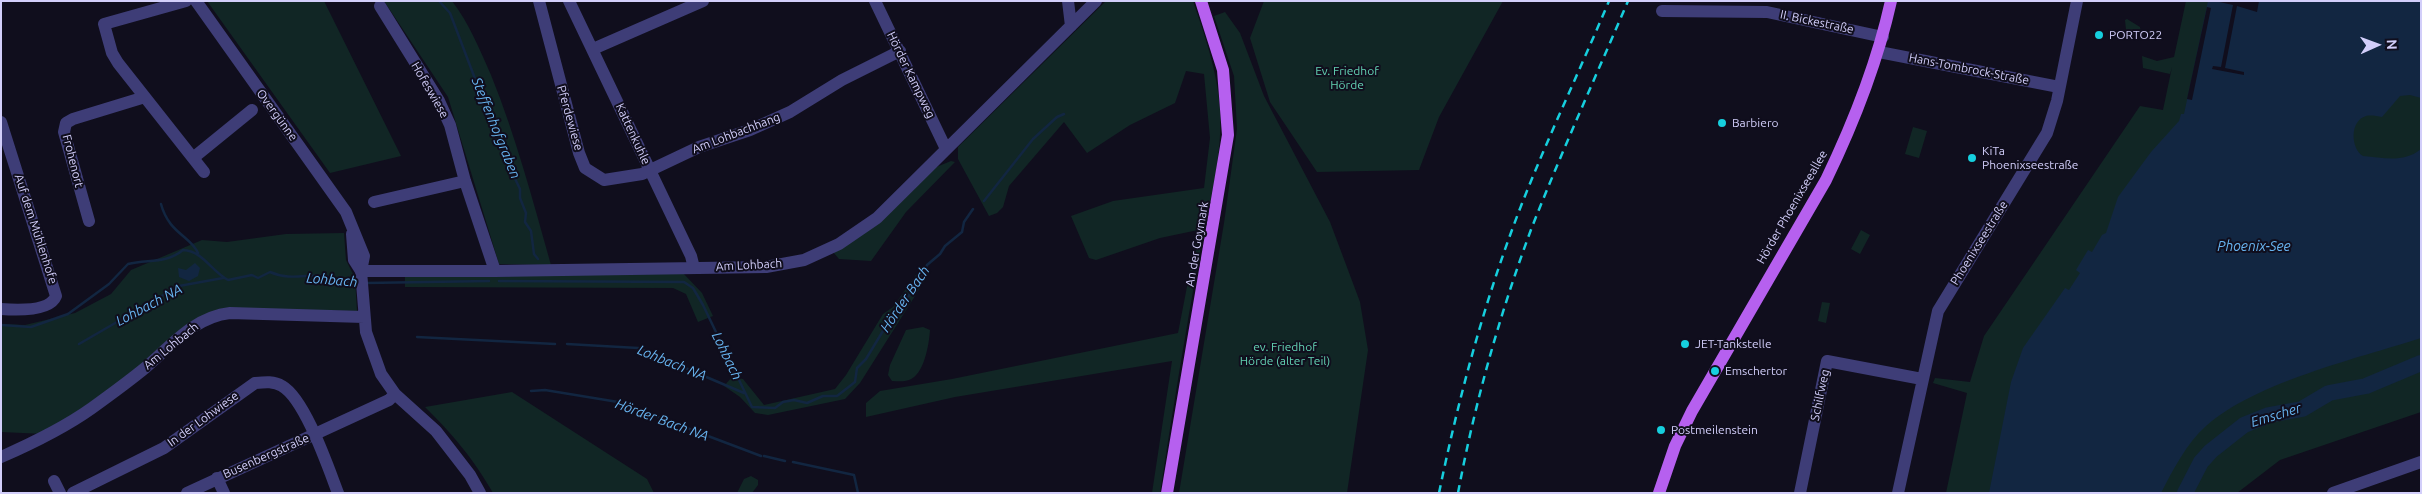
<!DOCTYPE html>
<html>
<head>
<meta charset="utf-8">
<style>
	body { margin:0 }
	#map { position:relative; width:2422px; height:494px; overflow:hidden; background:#100e1d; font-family:Ubuntu,sans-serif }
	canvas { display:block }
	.frame { position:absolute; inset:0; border:2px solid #d2cefa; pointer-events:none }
	.north { position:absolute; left:2352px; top:20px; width:50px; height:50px; -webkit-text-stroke:4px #100e1d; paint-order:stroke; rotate:88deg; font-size:14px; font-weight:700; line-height:20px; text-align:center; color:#d2cefa }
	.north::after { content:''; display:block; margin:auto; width:18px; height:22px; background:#d2cefa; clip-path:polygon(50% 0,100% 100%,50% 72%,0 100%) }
</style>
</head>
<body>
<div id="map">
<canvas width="2422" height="494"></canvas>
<div class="frame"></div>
<div class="north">N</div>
</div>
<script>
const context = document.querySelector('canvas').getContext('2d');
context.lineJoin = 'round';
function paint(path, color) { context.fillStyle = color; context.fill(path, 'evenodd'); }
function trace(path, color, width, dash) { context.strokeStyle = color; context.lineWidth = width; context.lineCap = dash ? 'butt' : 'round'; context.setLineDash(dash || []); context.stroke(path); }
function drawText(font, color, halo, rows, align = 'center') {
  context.font = font + ' Ubuntu,sans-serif'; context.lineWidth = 4; context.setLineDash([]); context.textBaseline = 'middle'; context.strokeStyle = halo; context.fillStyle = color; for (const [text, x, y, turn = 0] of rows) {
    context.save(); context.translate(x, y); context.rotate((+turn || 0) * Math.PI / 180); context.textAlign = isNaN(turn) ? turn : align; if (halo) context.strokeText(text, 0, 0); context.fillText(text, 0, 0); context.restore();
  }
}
const green = new Path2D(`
	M207 1H324L401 156 330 173Z
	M384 1H452C469 23 480 50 491 75 516 137 533 201 551 265L499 264 448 97Z
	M1106 1H1193C1205 36 1217 71 1220 108 1223 159 1208 207 1199 257 1185 335 1172 414 1160 493H1152L1172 361 955 397 866 417V403L880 391 952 379 1178 333 1198 230 1160 238 1096 260 1089 258 1071 216 1113 201 1204 188 1210 138 1204 74 1186 71 1175 103 1130 125 1087 153 1064 122 1009 186 1003 207 997 213 989 216 958 159V147Z
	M1264 1H1503L1439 117 1419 170 1317 172 1270 102 1250 38Z
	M2186 1H2421V412L2280 460 2237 493H1946L1967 393 1933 383 1935 378 1970 382 1984 336 2140 106 2163 110 2172 67 2170 74 2143 68 2142 56 2157 61 2174 57Z
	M1225 12 1240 33 1264 96 1330 222 1360 302 1368 350 1347 493H1179L1224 223 1237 129 1234 76 1214 16Z
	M2127 19 2140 27 2141 33 2127 39 2125 20Z
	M1913 127 1927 131 1919 158 1905 154Z
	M951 161 955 162 906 212 871 261 839 259 833 252 934 168Z
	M1861 230 1870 235 1860 254 1851 249Z
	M344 233 346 260 355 278 357 311 224 309 45 434 1 432V324L25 325 75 313 111 294 131 270 202 240 227 242 286 234Z
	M918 272 927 277 860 383 845 399 768 415 755 413 740 397 724 386 732 377 743 379 764 405 835 389 846 375 883 314 893 307Z
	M683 273 702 293 713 316 698 322 686 294 673 288 405 287V276Z
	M1822 302 1830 303 1826 323 1818 321Z
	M923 327 930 330C929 345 924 375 909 380 904 382 897 381 892 381L888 375 890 365 906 330Z
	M512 392 647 479 654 493H493C473 458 453 435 425 407Z
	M751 476 758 480V485L752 493H737L744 479Z`);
const water = new Path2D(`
	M2208 1H2421V98L2410 95 2400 96 2382 117C2377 116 2370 115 2366 116 2349 121 2351 149 2363 156 2384 158 2404 163 2421 149V338C2356 359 2256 382 2206 426 2186 444 2173 470 2161 493H1989L2011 382 2023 348 2065 288 2069 290 2080 273 2076 270 2088 250 2092 252 2102 235 2106 233 2118 197 2151 152 2179 121 2181 114H2184Z
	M195 263 200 268 198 276 189 281 179 277 178 268 186 270Z`);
const pier = new Path2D(`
	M2215 1H2259L2257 12 2237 6 2225 68 2244 72V75L2212 69 2213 66 2221 67 2233 5Z
	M2207 7 2211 8 2192 100 2187 99Z`);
const stream = new Path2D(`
	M439 1 450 13 506 160 520 189V198L526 213 525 222 531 231 534 254 538 259
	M984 201 1033 139 1057 117 1064 114
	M161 204C169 234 191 236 198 253
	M499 281 684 282 693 288 703 305 752 407 775 408 783 402 794 400 807 403 823 396H837L855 382 857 368 866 359 889 321 920 281 927 265 940 254 945 246 962 232 964 222 973 209
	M366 283 489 281
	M1 325 31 327 68 314 109 284 128 264C148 259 166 264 183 250 203 251 211 271 228 280L252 275 258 278 270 272C292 282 310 272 332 277 342 280 346 284 358 283
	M417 337 555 344
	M79 344 179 286 223 278
	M567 344 638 348 744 393
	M531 391 545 390 618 402 761 456
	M764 456 785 461
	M793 462 854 475 858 493`);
const river = new Path2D(`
	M2185 493 2201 462 2211 451 2244 425 2269 415 2302 409 2329 393 2366 386 2421 363`);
const minor = new Path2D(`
	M186 1 104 24 112 53 118 63 204 172
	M196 1 346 212 364 256 361 271 366 332 381 374 395 394 436 431 470 475 480 493
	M539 1 579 153 585 168 604 180 642 174 699 147 750 130 790 112 842 80 900 51
	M569 1 691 256 694 268
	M875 1 946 149
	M1068 1 1071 26
	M380 6 439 101 450 125 465 181 495 271
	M1662 11 1767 12 1883 37
	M593 49 703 1
	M1879 52 2059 87
	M1 122 56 296C50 312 15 310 1 309
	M193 158 252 110
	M374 202 465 181
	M89 221 64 132 66 123 73 119 145 97
	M352 234 354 260 361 271
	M361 271H495L766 267 804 260 839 244 877 218 1096 1
	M1 457C33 443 64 428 92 408 110 395 128 382 145 368 171 346 194 317 230 313L364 317
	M217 478 224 493
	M54 481 60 493
	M73 493 164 448 255 383C265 382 274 381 282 386 305 399 328 467 338 493
	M187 493 389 400 395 394
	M1800 493 1827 361 1922 379
	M1898 493 1938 311 2047 133 2057 101 2077 1
	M2333 493 2421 462`);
const major = new Path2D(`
	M1167 493 1228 135 1223 70 1201 1
	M1659 493 1675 446 1692 411 1826 180C1854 122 1877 64 1891 1`);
const rail = new Path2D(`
	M1439 493C1459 396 1485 299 1521 206 1548 137 1580 70 1609 1
	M1458 493C1475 402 1500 313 1532 227 1562 151 1596 76 1628 1`);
const markers = [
	[2099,35,5,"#16cfde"],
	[1722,123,5,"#16cfde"],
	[1972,158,5,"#16cfde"],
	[1685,344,5,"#16cfde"],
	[1715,371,5,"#16cfde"],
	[1661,430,5,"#16cfde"]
];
const streetNames = [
	["II. Bickestraße",1817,22,12],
	["Hans-Tombrock-Straße",1969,69,11],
	["Hörder Kampweg",911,75,64],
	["Hofeswiese",430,90,60],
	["Overgünne",277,115,54],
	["Pferdewiese",570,118,74],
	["Am Lohbachhang",736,133,-21],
	["Kattenkuhle",633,134,65],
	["Frohenort",73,161,76],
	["Hörder Phoenixseeallee",1792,207,-60],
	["Auf dem Mühlenhofe",36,229,72],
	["Phoenixseestraße",1979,243,-58],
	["An der Goymark",1197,244,-80],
	["Am Lohbach",749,265,-3],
	["Am Lohbach",171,346,-39],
	["Schilfweg",1820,395,-78],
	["In der Lohwiese",203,419,-36],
	["Busenbergstraße",266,456,-24]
];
const poiNames = [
	["PORTO22",2109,35],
	["Barbiero",1732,123],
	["KiTa",1982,151],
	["Phoenixseestraße",1982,165],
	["JET-Tankstelle",1695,344],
	["Emschertor",1725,371],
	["Postmeilenstein",1671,430]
];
const parkNames = [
	["Ev. Friedhof",1347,71],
	["Hörde",1347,85],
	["ev. Friedhof",1285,347],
	["Hörde (alter Teil)",1285,361]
];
const waterNames = [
	["Steffenhofgraben",496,128,68],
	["Phoenix-See",2254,246],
	["Lohbach",332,280,5],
	["Hörder Bach",905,299,-56],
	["Lohbach NA",149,305,-28],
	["Lohbach",727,356,64],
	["Lohbach NA",672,363,22],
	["Emscher",2276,415,-17],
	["Hörder Bach NA",662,420,20]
];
paint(green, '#112625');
paint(water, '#122641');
paint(pier, '#100e1d');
trace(stream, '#122641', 2.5);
trace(river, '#122641', 16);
trace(minor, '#3e3d77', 12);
trace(major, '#b660ef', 12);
trace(rail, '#16cfde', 2.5, [8, 6]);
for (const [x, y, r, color] of markers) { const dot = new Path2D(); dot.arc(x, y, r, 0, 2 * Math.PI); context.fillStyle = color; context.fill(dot); trace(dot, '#100e1d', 2); }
drawText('12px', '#d2cefa', '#100e1d', streetNames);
drawText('12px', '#d2cefa', '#100e1d', poiNames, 'left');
drawText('12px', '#63d2b3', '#100e1d', parkNames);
drawText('italic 14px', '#67b4f0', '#100e1d', waterNames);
</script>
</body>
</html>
